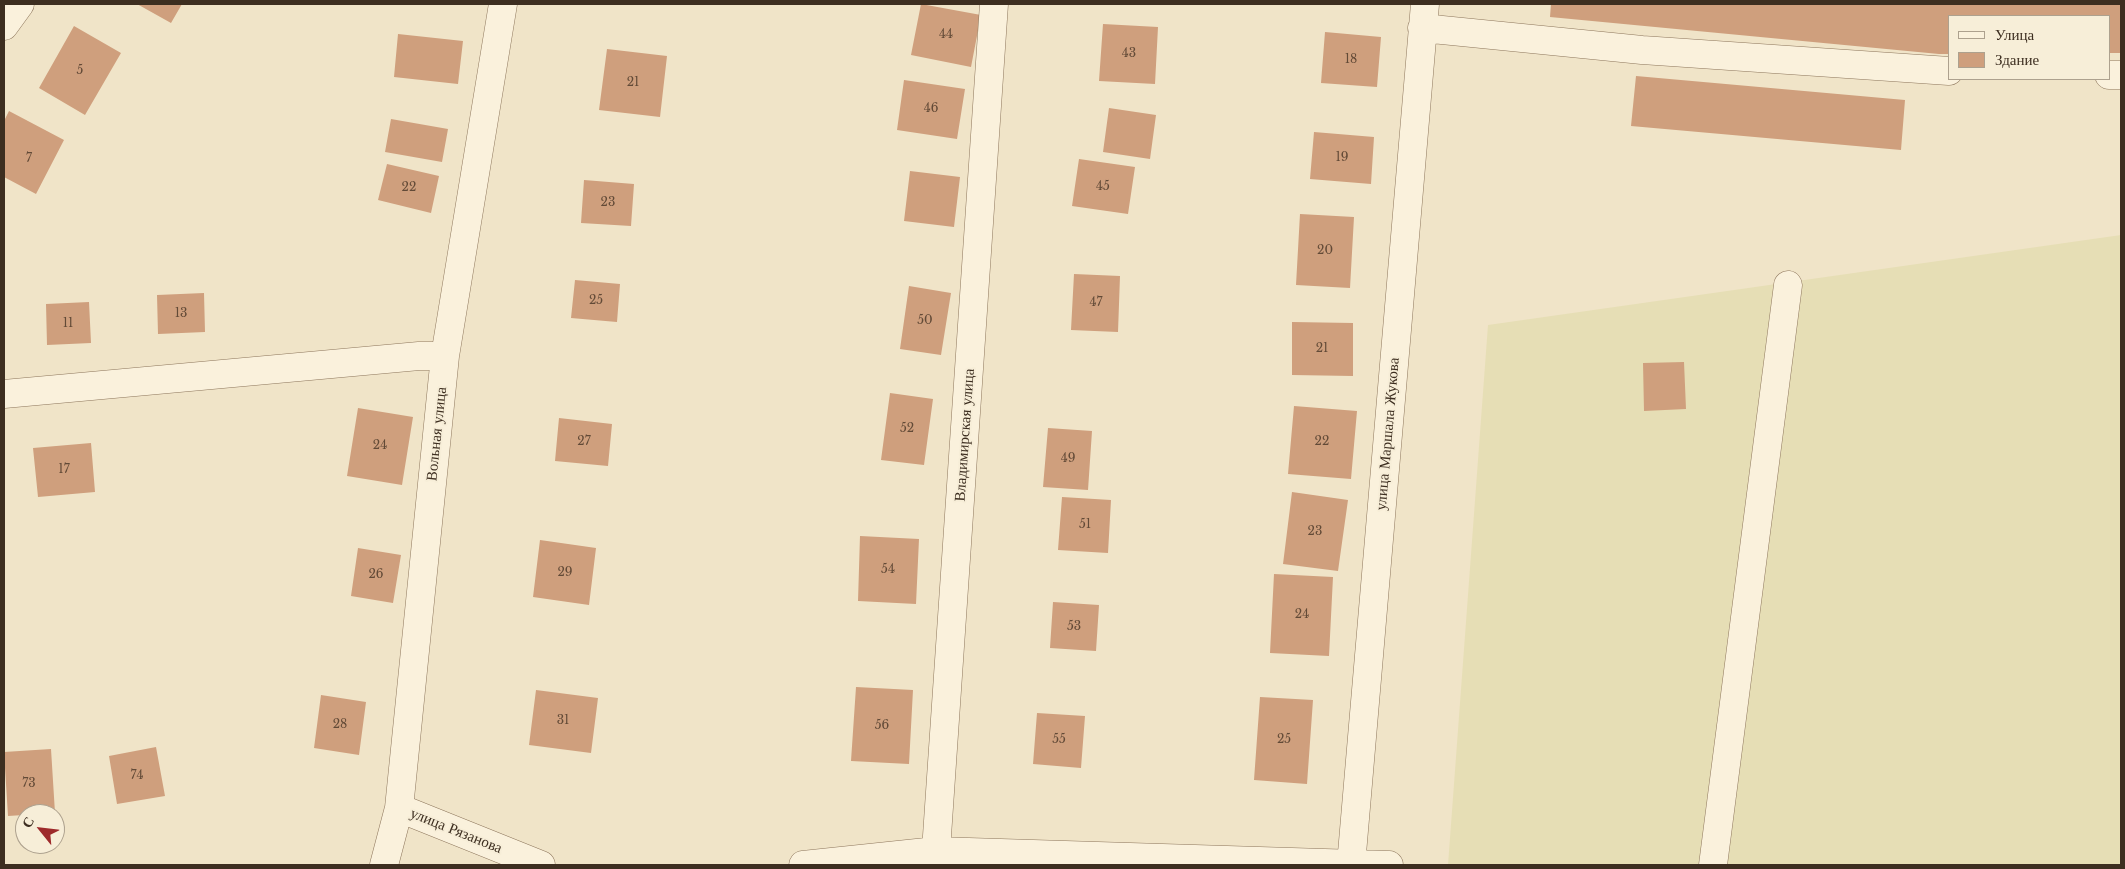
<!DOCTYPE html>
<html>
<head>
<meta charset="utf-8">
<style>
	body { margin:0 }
	#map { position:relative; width:2125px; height:869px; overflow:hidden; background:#f0e4c8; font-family:"Libre Baskerville",serif }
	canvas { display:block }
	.frame { position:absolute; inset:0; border:5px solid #3d2e20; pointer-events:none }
	.legend { position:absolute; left:1948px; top:15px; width:162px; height:65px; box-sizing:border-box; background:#f7eed8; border:1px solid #ada18e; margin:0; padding:6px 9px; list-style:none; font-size:15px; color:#3d2e20 }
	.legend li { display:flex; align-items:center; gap:10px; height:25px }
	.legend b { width:25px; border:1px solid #ada18e }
	.north { position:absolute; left:15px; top:804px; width:50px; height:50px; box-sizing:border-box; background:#f7eed8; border:1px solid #ada18e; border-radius:50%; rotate:299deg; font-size:14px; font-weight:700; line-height:20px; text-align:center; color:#3d2e20 }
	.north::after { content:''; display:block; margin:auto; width:18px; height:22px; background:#9e2a2b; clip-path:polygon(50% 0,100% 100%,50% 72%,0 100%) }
</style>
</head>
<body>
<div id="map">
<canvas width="2125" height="869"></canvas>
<div class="frame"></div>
<ul class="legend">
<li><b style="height:6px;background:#faf1dc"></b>Улица</li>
<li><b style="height:14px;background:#cf9f7d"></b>Здание</li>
</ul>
<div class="north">С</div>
</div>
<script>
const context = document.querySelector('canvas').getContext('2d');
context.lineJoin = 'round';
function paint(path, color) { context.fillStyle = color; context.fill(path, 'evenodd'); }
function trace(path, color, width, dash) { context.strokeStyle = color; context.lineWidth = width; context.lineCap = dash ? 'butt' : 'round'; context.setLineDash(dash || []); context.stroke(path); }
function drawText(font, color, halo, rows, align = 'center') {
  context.font = font + ' "Libre Baskerville",serif'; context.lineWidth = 4; context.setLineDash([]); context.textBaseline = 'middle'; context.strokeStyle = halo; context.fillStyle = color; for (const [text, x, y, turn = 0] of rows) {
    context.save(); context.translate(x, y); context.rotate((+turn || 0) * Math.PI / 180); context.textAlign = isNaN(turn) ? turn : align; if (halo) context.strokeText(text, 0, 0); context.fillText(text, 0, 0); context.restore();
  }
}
const farmland = new Path2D(`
	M2121 235V865H1448L1488 325Z`);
const building = new Path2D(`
	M137 4H182L171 23Z
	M921 4 981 15 971 67 911 55Z
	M1551 4H2121V53H2109V16H1949V54H1939L1550 17Z
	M1103 24 1158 27 1155 84 1099 81Z
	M74 26 121 53 85 115 39 88Z
	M1325 32 1381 37 1377 87 1321 83Z
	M398 34 463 41 458 84 394 77Z
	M607 49 667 56 660 117 599 110Z
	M1636 76 1905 100 1901 150 1631 126Z
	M904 80 965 89 957 139 897 130Z
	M1109 108 1156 115 1150 159 1103 152Z
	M9 111 64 140 36 194 4 177V121Z
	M391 119 448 129 442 162 385 152Z
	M1314 132 1374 137 1371 184 1310 179Z
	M1079 159 1135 167 1128 214 1072 206Z
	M387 164 439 176 431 213 378 200Z
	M910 171 960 177 954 227 904 221Z
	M584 180 634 184 631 226 581 223Z
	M1300 214 1354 217 1350 288 1296 285Z
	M1074 274 1120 276 1118 332 1071 330Z
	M575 280 620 284 617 322 571 318Z
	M909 286 951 293 941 355 900 349Z
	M204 293 205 332 158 334 157 295Z
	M89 302 91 343 47 345 46 304Z
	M1292 322 1353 323V376L1292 375Z
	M1684 362 1686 409 1644 411 1643 363Z
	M890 393 933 399 924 465 881 460Z
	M1294 406 1357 411 1351 479 1288 474Z
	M358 408 413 417 402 485 347 476Z
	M559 418 612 424 608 466 555 461Z
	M1048 428 1092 431 1088 490 1043 487Z
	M91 443 95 492 38 497 33 448Z
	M1292 492 1348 500 1338 571 1283 564Z
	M1062 497 1111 500 1108 553 1058 550Z
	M860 536 919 539 916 604 858 601Z
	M540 540 596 548 589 605 533 597Z
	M358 548 401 555 393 603 351 596Z
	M1274 574 1333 577 1329 656 1270 653Z
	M1053 602 1099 605 1096 651 1050 648Z
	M856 687 913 690 909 764 851 761Z
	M536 690 598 698 591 753 529 745Z
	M321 695 366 702 359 755 314 748Z
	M1260 697 1313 700 1307 784 1254 780Z
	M1037 713 1085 716 1081 768 1033 764Z
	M156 747 165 796 117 804 109 756Z
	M51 749 55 813 8 816 4 752Z`);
const minor = new Path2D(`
	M4 26 20 4
	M1422 28 1642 50 1949 71
	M2109 75H2121
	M4 394 419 356H445
	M399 808 541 865
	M384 865 399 808 445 356 503 4
	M803 865 936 851 1389 865
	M935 865 994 4
	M1351 865 1425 4
	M1713 865 1788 285`);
const numberNames = [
	["44",946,35],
	["43",1129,54],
	["18",1351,60],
	["5",80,71],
	["21",633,83],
	["46",931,109],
	["19",1342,158],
	["7",29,159],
	["45",1103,187],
	["22",409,188],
	["23",608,203],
	["20",1325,251],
	["25",596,301],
	["47",1096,303],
	["13",181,314],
	["50",925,321],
	["11",68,324],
	["21",1322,349],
	["52",907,429],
	["27",584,442],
	["22",1322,442],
	["24",380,446],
	["49",1068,459],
	["17",64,470],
	["51",1085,525],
	["23",1315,532],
	["54",888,570],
	["29",565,573],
	["26",376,575],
	["24",1302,615],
	["53",1074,627],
	["31",563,721],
	["28",340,725],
	["56",882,726],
	["55",1059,740],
	["25",1284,740],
	["74",137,776],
	["73",29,784]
];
const streetNames = [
	["Вольная улица",437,434,-84],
	["улица Маршала Жукова",1388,434,-85],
	["Владимирская улица",965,435,-86],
	["улица Рязанова",456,831,22]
];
paint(farmland, '#e6deb5');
paint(building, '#cf9f7d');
trace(minor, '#8d765c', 29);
trace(minor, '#faf1dc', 28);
drawText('12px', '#624a37', null, numberNames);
drawText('15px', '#3d2e20', '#f7eed8', streetNames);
</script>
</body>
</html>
